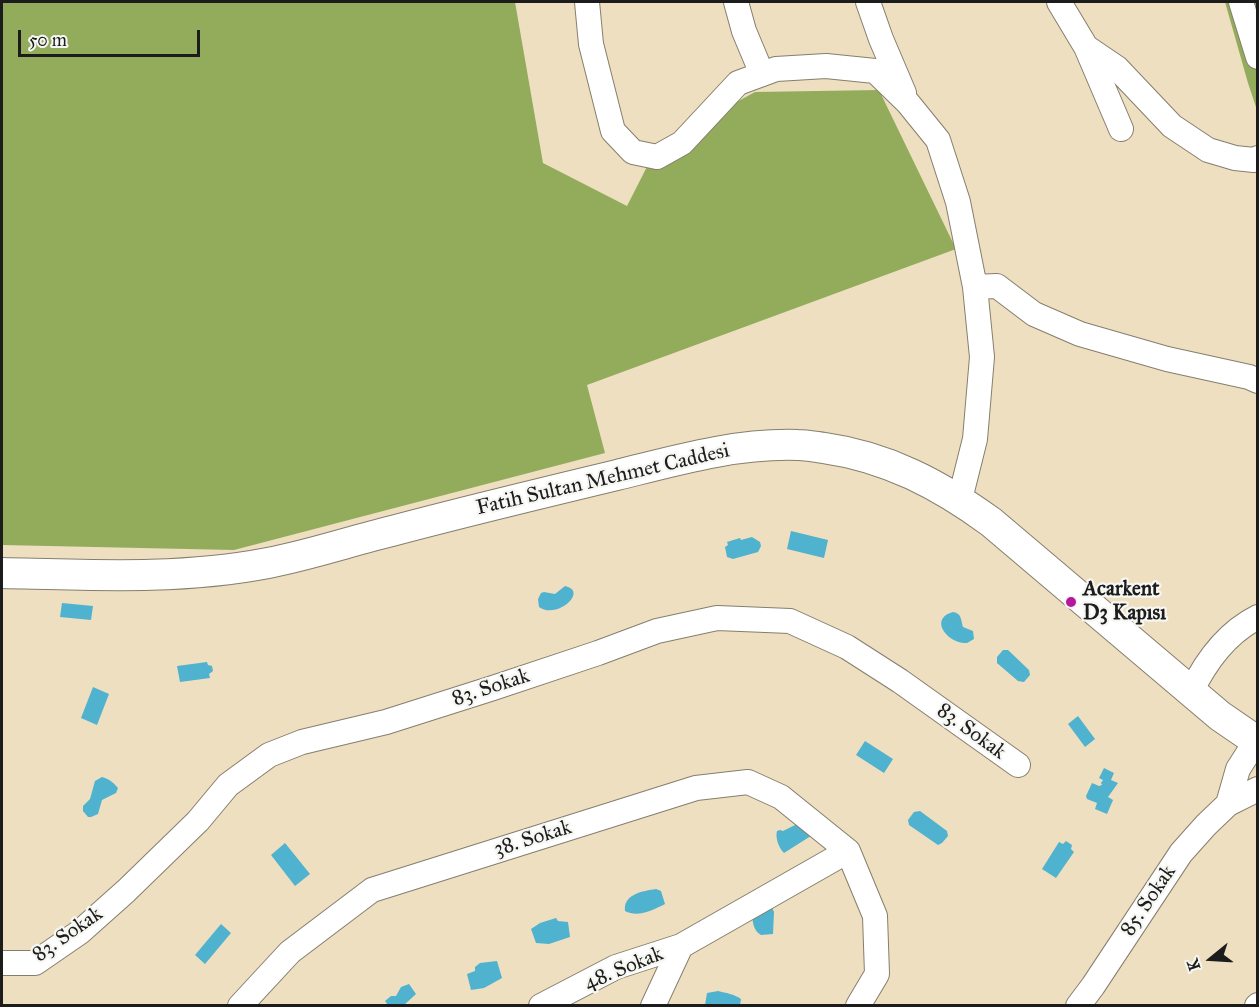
<!DOCTYPE html>
<html>
<head>
<meta charset="utf-8">
<style>
	body { margin:0 }
	#map { position:relative; width:1259px; height:1007px; overflow:hidden; background:#eedfc0; font-family:"IM FELL Great Primer",serif }
	canvas { display:block }
	.frame { position:absolute; inset:0; border:3px solid #1c1c1c; pointer-events:none }
	.north { position:absolute; left:1181px; top:929px; width:60px; height:60px; -webkit-text-stroke:4px #f6f6f2; paint-order:stroke; rotate:252deg; font-size:16px; font-weight:700; line-height:24px; text-align:center; color:#1c1c1c }
	.north::after { content:''; display:block; margin:auto; width:21px; height:27px; background:#1c1c1c; clip-path:polygon(50% 0,100% 100%,50% 72%,0 100%) }
	.scale { position:absolute; left:18px; top:30px; width:182px; height:27px; box-sizing:border-box; border:3px solid #1c1c1c; border-top:0; padding-left:8px; font-size:18px; line-height:21px; white-space:nowrap; color:#1c1c1c; -webkit-text-stroke:4px #f6f6f2; paint-order:stroke }
</style>
</head>
<body>
<div id="map">
<canvas width="1259" height="1007"></canvas>
<div class="frame"></div>
<div class="north">K</div>
<div class="scale">50 m</div>
</div>
<script>
const context = document.querySelector('canvas').getContext('2d');
context.lineJoin = 'round';
function paint(path, color) { context.fillStyle = color; context.fill(path, 'evenodd'); }
function trace(path, color, width, dash) { context.strokeStyle = color; context.lineWidth = width; context.lineCap = dash ? 'butt' : 'round'; context.setLineDash(dash || []); context.stroke(path); }
function drawText(font, color, halo, rows, align = 'center') {
  context.font = font + ' "IM FELL Great Primer",serif'; context.lineWidth = 4.5; context.setLineDash([]); context.textBaseline = 'middle'; context.strokeStyle = halo; context.fillStyle = color; for (const [text, x, y, turn = 0] of rows) {
    context.save(); context.translate(x, y); context.rotate((+turn || 0) * Math.PI / 180); context.textAlign = isNaN(turn) ? turn : align; if (halo) context.strokeText(text, 0, 0); context.fillText(text, 0, 0); context.restore();
  }
}
const forest = new Path2D(`
	M2 2H515L543 163 627 206 658 145 755 92 879 90 956 249 587 385 605 453 234 550 2 545Z
	M1225 2H1257V110L1248 83Z`);
const water = new Path2D(`
	M791 531 828 540 824 558 787 549Z
	M752 537 760 542 761 546 758 552 733 559 727 557 725 547 728 545 727 542 740 538 741 540Z
	M565 586C589 591 557 620 539 607L538 599 541 593 544 592 555 594Z
	M62 603 93 606 91 620 60 617Z
	M953 612C962 613 961 621 963 627L973 631 974 639 967 643C948 644 928 619 953 612Z
	M1003 650H1008L1029 670 1030 675 1024 682 1018 681 997 663V657Z
	M207 662 208 665 212 666 213 671 209 674 210 678 180 682 177 666Z
	M93 687 109 694 97 725 81 718Z
	M1078 716 1095 739 1085 747 1068 724Z
	M865 741 893 759 884 773 856 755Z
	M1104 768 1114 773 1111 780 1118 783 1108 797 1113 800 1107 814 1095 809 1097 803 1087 799 1086 796 1092 783 1099 786 1102 785 1101 783 1103 780 1099 778Z
	M102 777C109 779 113 782 118 788L116 793 102 800 98 814 91 817H88L83 811V806L90 799 95 781Z
	M920 811 947 831 948 836 942 843 938 845 909 825 908 820 914 812Z
	M797 824 814 834 784 853C779 848 775 838 777 831L780 830 783 831Z
	M1066 841 1072 845 1071 849 1074 852 1056 878 1042 869 1059 842 1063 844Z
	M285 843 310 874 295 886 271 855Z
	M656 889 661 891 665 904C653 910 638 918 625 911 623 894 643 891 656 889Z
	M771 905 774 912 773 934 761 935C754 931 753 924 752 916Z
	M556 918 558 921 568 922 570 937 549 944 536 943 531 929 540 923Z
	M221 924 231 933 205 964 195 955Z
	M497 961 502 978 484 988 471 990 467 974 475 971V967L480 963Z
	M409 984 416 994 404 1005H388L385 1001 391 996H396L401 987Z
	M718 991C726 993 734 994 741 999L740 1005H705L707 993Z`);
const minor = new Path2D(`
	M587 2 591 44 613 131 633 152 657 157 682 143 738 83 776 69 826 66 875 71 908 103 938 140 958 202 975 287 982 357 975 439 960 499
	M736 2 744 31 762 74
	M868 2 881 39 904 93
	M1059 2 1086 47 1121 129
	M1241 2 1258 57
	M1086 47 1117 68 1172 126 1208 150 1235 158 1254 160 1258 158
	M975 287 997 286 1034 314 1080 334 1167 359 1249 377 1258 381
	M1191 692C1206 661 1226 633 1258 617
	M1228 804 1238 769 1256 741
	M681 946 848 851
	M2 963H35L80 932 126 891 198 821 228 785 269 755 302 742 386 722 493 688 598 653 657 631 717 618 790 621 847 647 900 681 1018 765
	M240 1006 290 952 372 890 696 788 748 782 781 797 848 851 875 916 877 974 858 1006
	M541 1006 616 967 681 946 653 1006
	M1078 1006 1093 986 1181 853 1206 825 1228 804 1258 789
	M1257 1006 1258 1005`);
const major = new Path2D(`
	M2 573C91 575 180 580 268 563 310 555 351 541 392 531 467 511 542 493 617 475 677 460 736 443 798 445 807 445 816 447 824 448 888 457 940 485 991 522L1220 716 1258 742`);
const markers = [
	[1071,602,6,"#b5179e"]
];
const streetNames = [
	["Fatih Sultan Mehmet Caddesi",603,480,-13],
	["83. Sokak",491,688,-18],
	["83. Sokak",971,732,36],
	["38. Sokak",533,839,-17],
	["85. Sokak",1149,901,-56],
	["83. Sokak",68,935,-35],
	["48. Sokak",624,969,-22]
];
const poiNames = [
	["Acarkent",1083,590],
	["D3 Kapısı",1083,614]
];
paint(forest, '#93ac5c');
paint(water, '#4fb2ce');
trace(minor, '#857e6e', 26);
trace(major, '#857e6e', 32);
trace(minor, '#fff', 24);
trace(major, '#fff', 30);
for (const [x, y, r, color] of markers) { const dot = new Path2D(); dot.arc(x, y, r, 0, 2 * Math.PI); context.fillStyle = color; context.fill(dot); trace(dot, '#f6f6f2', 2); }
drawText('21px', '#1c1c1c', '#f6f6f2', streetNames);
drawText('bold 21px', '#1c1c1c', '#f6f6f2', poiNames, 'left');
</script>
</body>
</html>
